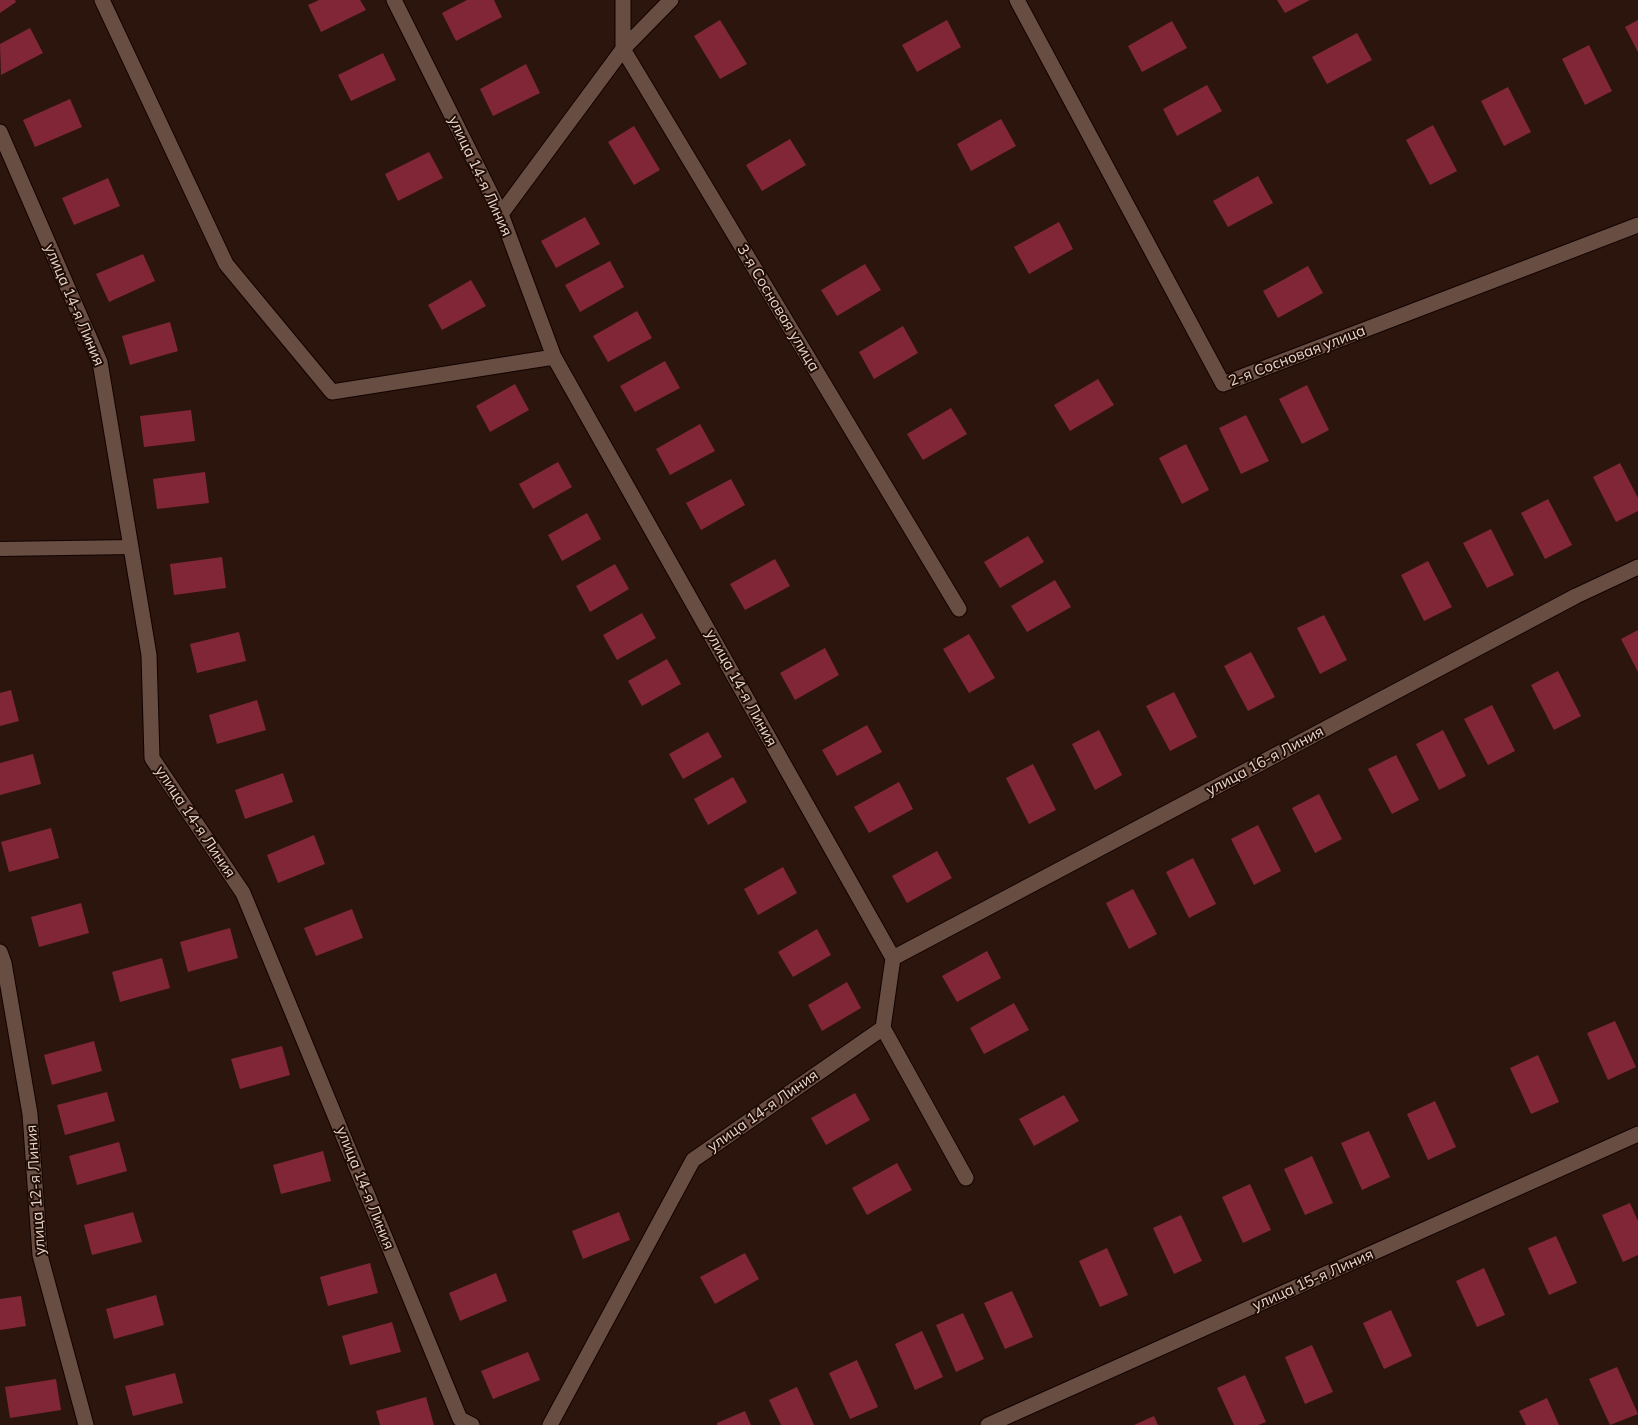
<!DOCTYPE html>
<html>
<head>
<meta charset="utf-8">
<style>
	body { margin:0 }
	canvas { display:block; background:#2b150c }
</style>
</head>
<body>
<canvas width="1638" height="1425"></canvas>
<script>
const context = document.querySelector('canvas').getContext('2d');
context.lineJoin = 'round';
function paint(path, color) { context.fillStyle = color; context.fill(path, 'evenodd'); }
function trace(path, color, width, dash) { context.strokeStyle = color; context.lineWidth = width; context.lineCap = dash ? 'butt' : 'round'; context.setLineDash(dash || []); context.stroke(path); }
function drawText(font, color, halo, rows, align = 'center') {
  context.font = font + ' Mulish,sans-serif'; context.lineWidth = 4; context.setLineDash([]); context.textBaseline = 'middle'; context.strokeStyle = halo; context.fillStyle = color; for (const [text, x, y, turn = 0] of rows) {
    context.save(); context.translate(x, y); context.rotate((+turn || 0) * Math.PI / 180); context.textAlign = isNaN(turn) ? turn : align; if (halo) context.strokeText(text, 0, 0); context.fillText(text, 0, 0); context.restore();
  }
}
const building = new Path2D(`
	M0 0H15L16 2 0 13Z
	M319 0H360L366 10 321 32 308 5Z
	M467 0H494L502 17 456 41 442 13Z
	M1277 0H1310L1285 13Z
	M720 20 747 64 720 79 694 36Z
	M947 20 961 47 917 72 902 45Z
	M1638 20V52L1625 27Z
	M1172 21 1187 48 1142 72 1128 46Z
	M30 28 43 53 1 75 0 44Z
	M1357 33 1372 60 1327 84 1312 57Z
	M1589 45 1612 91 1585 105 1562 59Z
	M383 53 396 80 351 101 338 75Z
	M526 64 540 93 493 116 480 89Z
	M1207 85 1222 111 1177 136 1163 109Z
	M1508 87 1531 132 1504 146 1481 101Z
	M70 99 82 127 35 147 23 120Z
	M1001 119 1016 146 971 171 957 144Z
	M1433 125 1457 171 1430 185 1406 140Z
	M634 126 660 170 634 185 608 142Z
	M790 139 806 165 762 191 746 165Z
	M429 152 443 178 398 201 385 174Z
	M1258 176 1273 203 1228 227 1213 201Z
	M108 178 120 206 74 225 62 198Z
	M585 217 600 244 556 268 541 241Z
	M1059 222 1073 249 1029 274 1014 247Z
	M143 254 155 281 109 302 96 274Z
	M610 261 624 287 580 312 565 285Z
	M865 264 881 290 837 316 821 290Z
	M1308 266 1323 293 1278 318 1263 291Z
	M471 280 486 306 442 330 428 305Z
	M637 311 652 338 608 362 593 336Z
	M170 322 178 351 130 365 122 336Z
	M903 326 918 353 874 379 859 352Z
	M665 361 680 388 635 412 620 386Z
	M1098 379 1114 405 1070 431 1054 405Z
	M515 384 529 410 490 432 476 406Z
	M1307 385 1329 430 1302 444 1279 399Z
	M951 408 967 434 923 460 907 434Z
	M191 410 195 441 144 447 140 416Z
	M1246 415 1269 461 1241 474 1219 428Z
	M700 424 715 451 670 475 656 449Z
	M1186 444 1209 490 1182 504 1159 458Z
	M558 462 572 487 533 509 519 484Z
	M1620 463 1638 498V511L1616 522 1593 477Z
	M205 472 209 503 157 509 153 479Z
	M731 479 745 505 701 530 686 503Z
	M1548 499 1572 545 1545 559 1521 513Z
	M587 513 601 539 562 561 548 535Z
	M1491 529 1514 575 1487 588 1463 543Z
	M1028 536 1044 562 1000 588 984 562Z
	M222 557 226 588 174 595 170 564Z
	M775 559 790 586 745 610 730 584Z
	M1428 561 1452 607 1424 621 1401 575Z
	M615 564 629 589 590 612 576 586Z
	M1055 580 1071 607 1027 632 1011 606Z
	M642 613 656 638 617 660 603 635Z
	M1324 615 1347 660 1320 674 1297 628Z
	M1638 630V672L1621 639Z
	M239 632 246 661 197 673 190 644Z
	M969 634 995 678 969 693 943 649Z
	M825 648 839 675 795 700 780 673Z
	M1251 652 1275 697 1248 711 1224 666Z
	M667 659 681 684 642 706 628 681Z
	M1558 671 1581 716 1554 730 1531 685Z
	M11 690 19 721 0 726V693Z
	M1174 692 1197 737 1170 751 1146 706Z
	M257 700 266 730 217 744 209 715Z
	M1492 705 1515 751 1488 765 1464 719Z
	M867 725 882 752 837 776 822 750Z
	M1099 730 1122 775 1095 790 1072 744Z
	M1443 730 1466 776 1439 790 1416 744Z
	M708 732 722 757 683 779 669 754Z
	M33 754 41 784 0 795V763Z
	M1396 755 1419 800 1392 814 1368 769Z
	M1033 764 1056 810 1029 824 1006 778Z
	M283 773 293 802 245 819 235 790Z
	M733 777 747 802 708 825 694 799Z
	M899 782 913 809 869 833 854 807Z
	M1319 794 1342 839 1315 853 1292 808Z
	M1258 825 1281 871 1254 885 1231 839Z
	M51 828 59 858 9 872 1 842Z
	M314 835 325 864 278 883 267 855Z
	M937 851 952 878 907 903 892 876Z
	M1193 858 1216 904 1189 918 1166 872Z
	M783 867 797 893 758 915 744 889Z
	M1133 889 1157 934 1129 949 1106 903Z
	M81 903 89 933 39 947 31 917Z
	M352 909 363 938 316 956 304 928Z
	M230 928 238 958 188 972 180 942Z
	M817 929 831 955 793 977 778 952Z
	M987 951 1001 978 957 1002 942 976Z
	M162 958 170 988 120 1002 112 972Z
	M847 982 861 1008 822 1031 808 1005Z
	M1014 1003 1029 1030 984 1054 970 1028Z
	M1615 1021 1636 1067 1608 1080 1587 1033Z
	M94 1041 102 1071 52 1085 44 1055Z
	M282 1046 290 1075 240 1089 231 1059Z
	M1538 1055 1559 1102 1531 1114 1510 1068Z
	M107 1092 115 1121 65 1135 57 1105Z
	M855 1093 870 1120 826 1145 811 1118Z
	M1064 1095 1079 1121 1034 1146 1019 1119Z
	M1435 1101 1456 1147 1428 1160 1407 1114Z
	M1369 1131 1390 1177 1362 1190 1341 1143Z
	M119 1142 127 1171 77 1185 69 1156Z
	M323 1151 331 1181 281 1194 273 1165Z
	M1312 1156 1333 1203 1305 1215 1284 1169Z
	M897 1163 912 1190 867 1215 852 1188Z
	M1250 1184 1271 1230 1243 1243 1222 1197Z
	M1630 1203 1638 1221V1255L1623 1262 1602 1215Z
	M133 1212 142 1242 92 1255 84 1225Z
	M619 1212 630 1240 583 1259 572 1231Z
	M1181 1215 1202 1261 1174 1274 1153 1228Z
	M1556 1236 1577 1283 1549 1295 1528 1248Z
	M1107 1248 1128 1295 1100 1307 1079 1261Z
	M745 1253 759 1279 715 1304 700 1277Z
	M370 1263 378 1293 328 1306 320 1277Z
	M1484 1268 1505 1315 1477 1327 1456 1281Z
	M496 1273 507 1301 460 1321 449 1293Z
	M1012 1291 1033 1337 1005 1349 984 1303Z
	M156 1295 164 1325 114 1339 106 1309Z
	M21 1296 26 1326 0 1330V1299Z
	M1391 1310 1412 1356 1384 1369 1363 1323Z
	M963 1313 984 1359 956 1372 936 1325Z
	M392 1322 401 1352 350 1365 342 1336Z
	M922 1331 943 1377 915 1390 895 1344Z
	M1312 1345 1333 1392 1305 1404 1285 1357Z
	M528 1352 540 1380 493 1399 481 1371Z
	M857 1360 878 1407 850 1419 829 1373Z
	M1617 1367 1638 1414 1610 1425 1589 1379Z
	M175 1373 183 1403 133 1416 125 1386Z
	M1245 1375 1266 1422 1258 1425H1234L1217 1388Z
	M56 1379 61 1410 10 1418 5 1387Z
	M797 1387 814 1425H781L769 1400Z
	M426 1397 434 1425H380L376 1411Z
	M1547 1398 1559 1425H1526L1519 1411Z
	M745 1411 751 1425H717V1423Z
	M1154 1416 1158 1425H1134Z`);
const lane = new Path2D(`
	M0 549 131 547`);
const street = new Path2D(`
	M102 0 226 264 332 392 554 357 893 958 883 1028 693 1160 550 1425
	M394 0 501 214 554 357
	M623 0V49L959 609
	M1017 0 1223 384 1638 225
	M0 132 100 362 149 655 152 758 243 893 460 1419 472 1425
	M501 214 623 49 671 0
	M0 952 4 963 30 1114 40 1255 86 1425
	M893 958 1576 596 1638 567
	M883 1028 966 1178
	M988 1425 1638 1134`);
const streetNames = [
	["улица 14-я Линия",480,176,65],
	["улица 14-я Линия",74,305,67],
	["3-я Сосновая улица",778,308,59],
	["2-я Сосновая улица",1297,356,-21],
	["улица 14-я Линия",741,688,61],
	["улица 16-я Линия",1265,761,-28],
	["улица 14-я Линия",195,822,56],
	["улица 14-я Линия",763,1111,-35],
	["улица 14-я Линия",365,1188,68],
	["улица 12-я Линия",36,1190,-94],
	["улица 15-я Линия",1313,1280,-24]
];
paint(building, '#812637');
trace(lane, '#120200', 16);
trace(street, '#120200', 17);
trace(lane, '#684d42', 14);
trace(street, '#684d42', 15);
drawText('15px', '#e6d6d0', '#210c04', streetNames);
</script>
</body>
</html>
